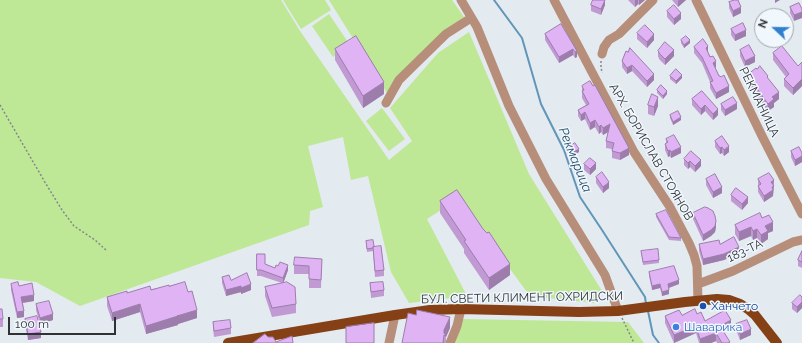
<!DOCTYPE html>
<html>
<head>
<meta charset="utf-8">
<style>
	body { margin:0 }
	#map { position:relative; width:802px; height:343px; overflow:hidden; background:#e3eaf0; font-family:Raleway,sans-serif }
	canvas { display:block }
	.north { position:absolute; left:754px; top:8px; width:40px; height:40px; box-sizing:border-box; background:#f0f7fd; border:1px solid #a3a8ad; border-radius:50%; rotate:292deg; font-size:11px; font-weight:700; line-height:16px; text-align:center; color:#2f3235 }
	.north::after { content:''; display:block; margin:auto; width:14px; height:18px; background:#3080d0; clip-path:polygon(50% 0,100% 100%,50% 72%,0 100%) }
	.scale { position:absolute; left:8px; top:317px; width:108px; height:18px; box-sizing:border-box; border:2px solid #2f3235; border-top:0; padding-left:5px; font-size:12px; line-height:14px; white-space:nowrap; color:#2f3235; -webkit-text-stroke:3px #f0f7fd; paint-order:stroke }
</style>
</head>
<body>
<div id="map">
<canvas width="802" height="343"></canvas>
<div class="north">N</div>
<div class="scale">100 m</div>
</div>
<script>
const context = document.querySelector('canvas').getContext('2d');
context.lineJoin = 'round';
function paint(path, color) { context.fillStyle = color; context.fill(path, 'evenodd'); }
function trace(path, color, width, dash) { context.strokeStyle = color; context.lineWidth = width; context.lineCap = dash ? 'butt' : 'round'; context.setLineDash(dash || []); context.stroke(path); }
function drawText(font, color, halo, rows, align = 'center') {
  context.font = font + ' Raleway,sans-serif'; context.lineWidth = 3; context.setLineDash([]); context.textBaseline = 'middle'; context.strokeStyle = halo; context.fillStyle = color; for (const [text, x, y, turn = 0] of rows) {
    context.save(); context.translate(x, y); context.rotate((+turn || 0) * Math.PI / 180); context.textAlign = isNaN(turn) ? turn : align; if (halo) context.strokeText(text, 0, 0); context.fillText(text, 0, 0); context.restore();
  }
}
const green = new Path2D(`
	M0 0H281L300 31 389 160 412 141 390 108 438 53 469 32 529 174 602 291 594 303 530 296 458 199 427 219 467 296 409 303 391 272 368 176 351 180 343 137 308 146 323 207 310 211 309 225 80 306 36 282 0 278Z
	M283 0H325L331 10 301 29Z
	M329 0H452L464 17 445 30 387 93Z
	M329 14 350 45 333 57 312 26Z
	M382 108 405 139 389 151 366 121Z
	M461 319 628 322 644 343H453Z`);
const stream = new Path2D(`
	M494 0 522 38 541 104 564 150 580 197 602 230 645 297 646 304
	M648 311 653 335 659 343`);
const path = new Path2D(`
	M601 61V67L602 73
	M0 105 46 184 62 210 74 226 95 240 106 250
	M622 318 634 343`);
const minor = new Path2D(`
	M461 0 477 27 509 106 546 179 605 275 618 311
	M554 0 634 152 670 207 689 243 694 255 697 266 698 301
	M696 0 762 136 802 214
	M602 54 604 47 609 40 619 34 653 0
	M386 103 399 80 446 34 471 18
	M698 284 733 271 793 242 802 240
	M389 343 395 315
	M450 343 457 326 461 309`);
const major = new Path2D(`
	M228 343 395 315 430 310 461 309 579 312 618 311 685 302 717 299 729 300 740 304 748 309 755 315 777 343`);
const wall = new Path2D(`
	M605 0V5L601 15 591 11V5Z
	M628 0H645L639 5 638 4 635 7Z
	M672 0H686L678 7Z
	M729 2 741 13 733 17 729 8Z
	M799 3 794 21 790 13V7Z
	M667 11 681 19 674 25 667 17Z
	M561 24 577 57 575 58 573 55 559 63 545 40V34Z
	M731 29 746 36 735 41 731 35Z
	M637 33 654 40 647 48 637 39Z
	M681 40 690 43 684 48 681 43Z
	M694 47 708 52 716 67 715 68 719 76 729 92 716 99 710 88V82L702 63 694 53Z
	M335 49 384 94 363 108 335 60Z
	M740 50 755 62 745 67 740 56Z
	M626 51 654 80 647 87 632 71 627 74 622 67V61Z
	M658 51 674 56 665 65 659 59V58L658 57Z
	M773 53 798 66 802 62V86L793 95 784 86V79L786 77 773 60Z
	M747 75 768 79 779 99 774 103V107L768 111 747 83Z
	M670 76 682 78 676 84 670 79Z
	M582 86 629 155 620 160 612 158V149L606 148V141L608 132 603 135 601 132 599 134 595 127 590 130 585 119 581 121 578 116V110L586 105 582 98Z
	M657 90 667 94 663 99 657 93Z
	M702 91 718 115 713 120 705 111 701 115 692 105V99Z
	M721 104 737 109 725 116 721 110Z
	M648 105 658 106 654 116 648 114Z
	M670 115 681 120 673 125 670 118Z
	M666 139 681 153 671 158 670 156 668 157 665 150V144L666 143Z
	M715 141 729 152 724 156 722 153 720 154 715 147Z
	M569 147 579 152 572 156 569 150Z
	M791 151 802 153V162L795 166 791 157Z
	M684 159 701 166 695 172 690 167 688 169 684 165Z
	M584 164 596 169 590 175 584 170Z
	M596 177 609 188 603 193 596 183Z
	M706 179 722 193 713 198 706 185Z
	M758 179 774 187 773 196 764 202 758 192Z
	M731 195 748 203 742 210 731 201Z
	M440 201 510 275 489 290 464 253V249L440 213Z
	M693 213 716 227 715 232 711 236 703 241 693 219Z
	M656 214 681 238V241L669 240 656 217Z
	M762 218 773 231 768 233V239L761 244 757 238 753 240 751 236 739 241 735 234V225Z
	M366 241 374 246 384 270V276L375 277 373 251 367 252Z
	M699 244H720L739 253 724 260 703 265 699 251Z
	M641 251 659 260V263L643 265Z
	M802 251V268L798 266V260Z
	M257 254 265 264 275 268 288 270 283 283 296 304V313L272 317 265 296V287L282 283 261 276H257Z
	M322 259 321 288H309V274H294V265Z
	M649 272 679 284 669 288V294L662 296 660 288 652 290 649 276Z
	M222 277 231 280 251 290 241 294V292L226 296 222 283Z
	M370 283 384 290V296L371 298Z
	M11 284 19 286 34 301 23 303 24 317 17 318 11 290Z
	M169 286 188 292 197 318 178 324V325L146 334 140 312 112 321 107 306V297Z
	M802 297V308L797 313 792 309V303Z
	M36 304 53 320 40 324 36 310Z
	M0 309 3 319V327H0Z
	M697 314 705 321 731 328 723 332 730 343H717L716 341 711 343H699L696 333 674 343 665 323V316L682 315Z
	M25 319 41 338 28 340 25 325Z
	M213 322 231 328V334L214 337 213 328Z
	M736 324 751 335 740 340 736 330Z
	M450 328 446 337V343H402Z`);
const shadedWall = new Path2D(`
	M605 0V5L601 15V9Z
	M635 0H638V4L635 7Z
	M639 0H645L639 5Z
	M679 0H686L678 7V1Z
	M775 0H780L775 3Z
	M741 7V13L733 17V11Z
	M802 12V18L794 21V15Z
	M681 13V19L674 25V19Z
	M746 30V36L735 41V35Z
	M654 34V40L647 48V42Z
	M690 40V43L684 48V45Z
	M708 46V52L706 54V48Z
	M573 49V55L559 63V57Z
	M674 50V56L665 65V59Z
	M577 51V57L575 58V52Z
	M755 56V62L745 67V61Z
	M716 61V67L713 69V63Z
	M632 65V71L627 74V68Z
	M654 74V80L647 87V81Z
	M682 75V78L676 84V81Z
	M802 79V86L793 95V88Z
	M384 82V94L363 108V96Z
	M729 86V92L716 99V93Z
	M667 91V94L663 99V96Z
	M779 92V99L774 103V107L768 111V104L772 97Z
	M658 97V106L654 116V107Z
	M737 103V109L725 116V110Z
	M705 105V111L701 115V109Z
	M718 109V115L713 120V114Z
	M585 112V119L581 121V115Z
	M681 117V120L673 125V122Z
	M595 120V127L590 130V123Z
	M610 124V131L603 135V128Z
	M601 125V132L599 134V127Z
	M729 146V152L724 156V150Z
	M681 147V153L671 158V152Z
	M722 147V153L720 154V148Z
	M629 148V155L620 160V153Z
	M579 149V152L572 156V153Z
	M670 150V156L668 157V151Z
	M802 156V162L795 166V160Z
	M701 160V166L695 172V166Z
	M690 161V167L688 169V163Z
	M596 163V169L590 175V169Z
	M774 180 773 196 764 202V196L771 182Z
	M609 182V188L603 193V187Z
	M722 187V193L713 198V192Z
	M748 197V203L742 210V204Z
	M716 221V227L715 232 711 236 703 241V235Z
	M773 222V231L768 233V239L761 244V235L765 226Z
	M751 227V236L739 241V232Z
	M757 229V238L753 240V231Z
	M739 247V253L724 260 703 265V259Z
	M510 264V275L489 290V278Z
	M288 265V270L283 284V278Z
	M679 280V284L668 288V284Z
	M251 284V290L241 294V288Z
	M660 284V288L652 290V286Z
	M241 286V292L226 296V290Z
	M669 290V294L662 296V292Z
	M34 295V301L21 303V297Z
	M802 302V308L797 313V307Z
	M140 304V312L112 321V313Z
	M197 310V318L178 324V325L146 334V326Z
	M24 311V317L17 318V312Z
	M53 314V320L40 324V318Z
	M450 317V328L446 337V336L444 335V343H443L444 330Z
	M731 320V328L720 334V326Z
	M696 326V333L674 343V335Z
	M751 329V335L740 340V334Z
	M41 332V338L28 340V334Z
	M716 333V341L711 343H700V339Z`);
const building = new Path2D(`
	M593 0H605L601 9 591 5Z
	M735 0H738L741 7 733 11 729 2Z
	M799 3 802 9V12L794 15 790 7Z
	M674 5 681 13 674 19 667 11Z
	M743 23 746 30 735 35 731 29Z
	M561 24 577 51 575 52 573 49 559 57 545 34Z
	M645 25 654 34 647 42 637 33Z
	M356 36 384 82 363 96 335 49Z
	M686 36 690 40 684 45 681 40Z
	M703 39 708 46 706 48 710 57 713 56 716 61 713 63 719 76H720L721 77 724 75 729 86 716 93 710 82 713 81 702 57 694 47Z
	M665 42 674 50 665 59 659 53V52L658 51Z
	M749 45 755 56 745 61 740 50Z
	M782 46 798 66 802 62V79L793 88 784 79 789 74 773 53Z
	M630 48 654 74 647 81 632 65 627 68 622 61 626 51 628 52Z
	M760 66 768 76 767 77 779 92 772 97 774 99 768 104 747 75 756 68 757 69Z
	M676 69 682 75 676 81 670 76Z
	M590 81 593 86 595 85 629 148 620 153 612 151 614 143 606 141 610 124 603 128 601 125 599 127 595 120 590 123 585 112 581 115 578 110 589 104 582 91 584 90 582 86Z
	M661 85 667 91 663 96 657 90Z
	M702 91 718 109 713 114 705 105 701 109 692 99Z
	M652 94 658 97 654 107 648 105Z
	M733 97 737 103 725 110 721 104Z
	M678 111 681 117 673 122 670 115Z
	M674 135 681 147 671 152 670 150 668 151 665 144 668 142 666 139Z
	M722 136 729 146 724 150 722 147 720 148 715 141Z
	M575 143 579 149 572 153 569 147Z
	M799 147 802 153V156L795 160 791 151Z
	M691 151 701 160 695 166 690 161 688 163 684 159Z
	M590 158 596 163 590 169 584 164Z
	M602 172 609 182 603 187 596 177Z
	M769 173 774 180 771 182 774 186 772 187 773 190 764 196 758 186 761 184 758 179Z
	M715 174 722 187 713 192 706 179Z
	M736 188 748 197 742 204 731 195Z
	M457 190 483 229 487 233 489 232 510 264 489 278 464 241 466 240 440 201Z
	M705 207 708 208 713 211 715 216 716 221 715 226 711 230 703 235 693 213Z
	M666 210 681 238 669 237 656 214Z
	M760 213 762 218 769 215 773 222 765 226 768 231 761 235 757 229 753 231 751 227 739 232 735 225Z
	M734 237 739 247 724 254 703 259 699 244 719 240 720 244Z
	M373 240 374 246 373 247V248L367 249 366 241Z
	M381 246 384 270 375 271 373 247Z
	M658 249 659 260 643 262 641 251Z
	M802 251V262L798 260Z
	M257 254H265V264L275 268 276 265 278 266 280 262 288 265 283 278 261 270H257Z
	M295 257 322 259 321 280 309 279V266L294 265Z
	M674 266 679 280 668 284 669 290 662 292 660 284 652 286 649 272Z
	M247 273 251 284 241 288V286L226 290 222 277 229 275 231 280Z
	M18 282 19 286 32 283 34 295 21 297 24 311 17 312 11 284Z
	M185 282 188 292 192 291 197 310 177 316H178L146 326 140 304 112 313 107 297 127 291V293L150 286 151 290 169 285V286Z
	M287 282 295 287 296 304 272 308 265 287Z
	M383 282 384 290 371 292 370 283Z
	M800 295 802 297V302L797 307 792 303Z
	M49 301 53 314 40 318 36 304Z
	M0 309H2L3 319H0Z
	M695 309 697 314 701 312 705 321 725 310 731 320 720 326 730 342 728 343H722L716 333 700 339 696 326 674 335 665 316 679 310 682 315Z
	M417 310 450 317 444 330V333L446 336 444 335 443 343H402L408 313 416 315Z
	M37 316 41 332 28 334 25 319Z
	M230 320 231 328 214 331 213 322Z
	M747 320 751 329 740 334 736 324Z
	M374 323V343H346V327Z
	M265 334 268 337H273L276 342 292 336 293 343H253Z`);
const markers = [
	[703,306,4,"#1a4fb4"],
	[676,327,4,"#3f7fe0"]
];
const streetNames = [
	["РЕКМАНИЦА",759,102,64],
	["АРХ. БОРИСЛАВ СТОЯНОВ",651,152,60],
	["183-ТА",745,251,-25],
	["БУЛ. СВЕТИ КЛИМЕНТ ОХРИДСКИ",522,298,-1]
];
const transitNames = [
	["Ханчето",711,306]
];
const shopNames = [
	["Шаварика",684,327]
];
const waterNames = [
	["Рекмарица",575,160,68]
];
paint(green, '#bee895');
trace(stream, '#6196b9', 2);
trace(path, '#83888d', 1.5, [2, 2]);
trace(minor, '#b68e79', 9);
trace(major, '#854016', 10);
paint(wall, '#c19ad3');
paint(shadedWall, '#9d7dac');
paint(building, '#e0b3f5');
trace(building, '#9d7dac', 1);
for (const [x, y, r, color] of markers) { const dot = new Path2D(); dot.arc(x, y, r, 0, 2 * Math.PI); context.fillStyle = color; context.fill(dot); trace(dot, '#f0f7fd', 1.5); }
drawText('12px', '#2f3235', '#f0f7fd', streetNames);
drawText('12px', '#164399', '#f0f7fd', transitNames, 'left');
drawText('12px', '#366cbe', '#f0f7fd', shopNames, 'left');
drawText('italic 13px', '#234c66', '#f0f7fd', waterNames);
</script>
</body>
</html>
